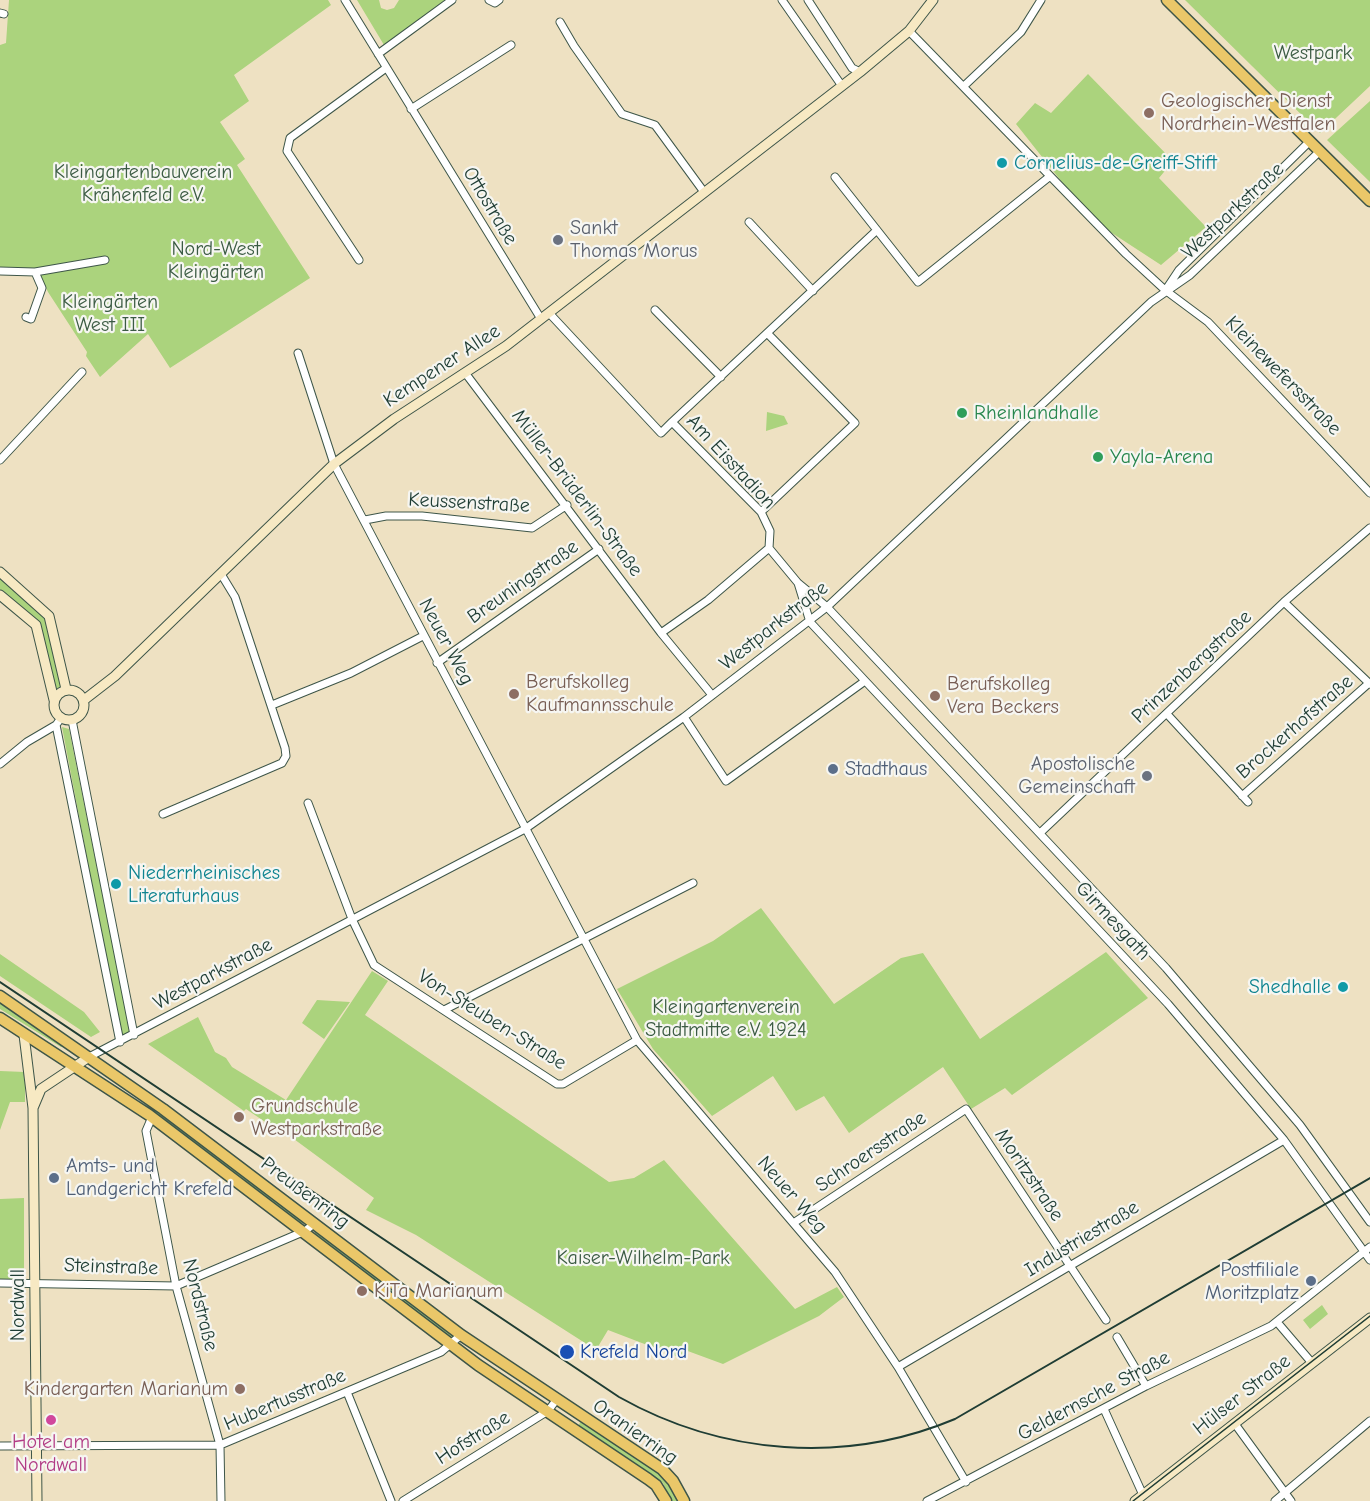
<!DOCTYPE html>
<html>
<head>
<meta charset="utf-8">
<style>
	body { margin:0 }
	canvas { display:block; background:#eee1c2 }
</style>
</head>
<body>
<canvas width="1370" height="1501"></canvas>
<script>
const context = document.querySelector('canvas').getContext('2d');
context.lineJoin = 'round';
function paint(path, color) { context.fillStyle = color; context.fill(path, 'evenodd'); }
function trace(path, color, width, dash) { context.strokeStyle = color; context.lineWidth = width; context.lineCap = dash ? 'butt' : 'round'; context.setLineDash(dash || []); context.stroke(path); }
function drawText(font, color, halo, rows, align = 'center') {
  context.font = font + ' "Comic Neue",sans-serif'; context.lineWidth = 4.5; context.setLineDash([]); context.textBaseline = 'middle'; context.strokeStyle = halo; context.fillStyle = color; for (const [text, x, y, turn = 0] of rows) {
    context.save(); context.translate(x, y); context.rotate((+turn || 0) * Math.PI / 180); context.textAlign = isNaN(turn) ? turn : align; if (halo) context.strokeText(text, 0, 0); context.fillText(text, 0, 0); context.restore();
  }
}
const green = new Path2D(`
	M9 0H328L331 5 234 75 249 101 220 122 245 159 237 165 310 278 170 368 148 334 100 377 86 356 87 352 48 292 37 269 0 267V45L6 43Z
	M357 0H379L381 8 387 10 394 8 399 0H446L384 45Z
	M1185 0H1370V86L1320 133Z
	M1088 74 1173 161 1159 178 1206 227 1161 265 1092 220 1016 124 1035 103 1051 113Z
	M1370 101V182L1327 140Z
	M767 412 784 416 788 424 766 431Z
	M0 576 47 617 62 687 54 689 36 625 0 596Z
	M62 727 69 729 130 1032 121 1036Z
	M761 908 834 1004 901 958 923 953 980 1039 1106 952 1148 998 1012 1095 1005 1088 971 1109 943 1067 849 1133 824 1096 796 1111 773 1076 712 1116 653 1049 617 989 713 941Z
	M0 954 84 1012 100 1032 91 1037 0 976Z
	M372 971 388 981 365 1015 609 1182 634 1178 664 1160 795 1309 837 1287 844 1297 819 1316 723 1364 685 1350 681 1358 608 1330 596 1350 416 1235 366 1210 374 1198 279 1128 277 1130 246 1109 244 1111 148 1044 198 1017 215 1052 226 1058 232 1067 286 1100Z
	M0 999 65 1045 61 1047 0 1009Z
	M317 1000 350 1002 324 1039 302 1023Z
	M0 1071 25 1072V1102H10L0 1130Z
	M152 1106 304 1221 301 1224 286 1213 149 1108Z
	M24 1198V1279H0V1199Z
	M316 1231 453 1335V1338L322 1242 314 1234Z
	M1322 1305 1328 1314 1310 1329 1303 1320Z
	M580 1422 651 1467 667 1480 678 1501H671L663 1483 656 1478 578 1428Z`);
const street = new Path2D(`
	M345 0 541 319
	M489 0 495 3 499 0
	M782 0 842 86
	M808 0 852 68 860 72
	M0 13 4 14
	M560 22 574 46 622 114 655 125 704 192
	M909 31 1126 254 1165 290 1208 322 1370 493
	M378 54 452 0
	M964 86 1021 32 1041 0
	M411 109 511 45
	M835 177 918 282 1049 177
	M749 222 813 291
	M359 260 287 151 290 138 386 68
	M0 271 35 272 42 288 31 319 26 317
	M35 272 105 260
	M1167 288 1179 270 1309 142
	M655 310 721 377
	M549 313 661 433 672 422 761 512 770 531 769 548 798 583 827 607 1166 968 1300 1125 1370 1222
	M298 353 334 464 637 1040 835 1272 898 1367 966 1482
	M466 374 661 633 712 695
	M672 422 877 230
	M0 460 82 372
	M761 512 855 423 768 334
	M365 520 386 516H422L532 528 567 505
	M798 583 810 622 1168 1004 1284 1140 1370 1260
	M1284 602 1370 684
	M661 633 708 600 769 548
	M437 663 599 549
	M272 705 351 673 423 636
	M1167 714 1248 802
	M684 717 726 781 865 681
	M61 718 56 725 120 1042
	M72 720 134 1035
	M0 764 27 742 56 725
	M1242 796 1369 683
	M308 803 352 919 374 965 557 1084H563L637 1040
	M163 814 282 763 286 756 285 748 235 597 221 574
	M1040 833 1284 602 1370 528
	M444 1010 693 883
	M89 1057 525 829 684 717 827 607 1151 302 1190 275 1319 152
	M152 1117 146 1131 176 1286 220 1445 221 1501
	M795 1222 966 1109 1106 1320
	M0 1283 176 1286 305 1231 315 1223
	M1277 1322 1312 1363
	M1117 1337 1146 1386
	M898 1367 1284 1140
	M347 1392 391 1501
	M1104 1409 1143 1495
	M1235 1424 1291 1501
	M0 1446 220 1445 441 1352 461 1335
	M403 1501 548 1411 557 1399
	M927 1501 1146 1386 1271 1326 1370 1247
	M1275 1501 1370 1421`);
const secondary = new Path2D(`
	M0 572 49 616 66 689
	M0 595 36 625 54 700
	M54 705a15 15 0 1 1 30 0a15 15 0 1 1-30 0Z
	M84 700 115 676 334 464 394 419 506 346 860 72 909 31 933 0
	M24 1035 33 1108 37 1501
	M33 1108 41 1089 89 1057
	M1135 1501 1370 1318`);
const primary = new Path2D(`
	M1167 0 1370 201
	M0 996 163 1109 461 1335 662 1469 673 1481 684 1501
	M0 1018 149 1115 478 1365 648 1479 656 1485 666 1501`);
const tram = new Path2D(`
	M1133 1501 1370 1316`);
const rail = new Path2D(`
	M0 982 619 1397C722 1455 845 1465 955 1419L1370 1178`);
const markers = [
	[1149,113,6,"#8d6e63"],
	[1002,163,6,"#0f9aa8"],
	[558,240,6,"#6b7280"],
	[962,413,6,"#2e9e5b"],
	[1098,457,6,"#2e9e5b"],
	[514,694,6,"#8d6e63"],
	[935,696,6,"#8d6e63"],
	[833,769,6,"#5c6f8a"],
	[1147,776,6,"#6b7280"],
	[116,884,6,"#0f9aa8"],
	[1343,987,6,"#0f9aa8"],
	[239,1117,6,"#8d6e63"],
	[54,1178,6,"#5c6f8a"],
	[1311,1281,6,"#5c6f8a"],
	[362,1291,6,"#8d6e63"],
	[567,1352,8,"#1a4fb4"],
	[240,1389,6,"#8d6e63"],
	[51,1420,6,"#d1479c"]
];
const parkNames = [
	["Westpark",1313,53],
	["Kleingartenbauverein",143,172],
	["Krähenfeld e.V.",143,195],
	["Nord-West",216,249],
	["Kleingärten",216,272],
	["Kleingärten",110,302],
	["West III",110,325],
	["Kleingartenverein",726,1007],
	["Stadtmitte e.V. 1924",726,1030],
	["Kaiser-Wilhelm-Park",643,1258]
];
const educationNames = [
	["Geologischer Dienst",1161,101],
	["Nordrhein-Westfalen",1161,124],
	["Berufskolleg",526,682],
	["Kaufmannsschule",526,705],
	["Berufskolleg",947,684],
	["Vera Beckers",947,707],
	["Grundschule",251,1106],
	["Westparkstraße",251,1129],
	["KiTa Marianum",374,1291],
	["Kindergarten Marianum",228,1389,"right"]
];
const cultureNames = [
	["Cornelius-de-Greiff-Stift",1014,163],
	["Niederrheinisches",128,873],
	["Literaturhaus",128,896],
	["Shedhalle",1331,987,"right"]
];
const streetNames = [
	["Ottostraße",490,206,59],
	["Westparkstraße",1233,211,-43],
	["Kempener Allee",442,366,-33],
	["Kleinewefersstraße",1283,376,46],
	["Am Eisstadion",731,462,47],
	["Müller-Brüderlin-Straße",577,493,53],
	["Keussenstraße",469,503,3],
	["Breuningstraße",523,582,-35],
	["Westparkstraße",774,626,-38],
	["Neuer Weg",446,642,62],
	["Prinzenbergstraße",1192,667,-43],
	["Brockerhofstraße",1295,727,-41],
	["Girmesgath",1113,921,47],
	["Westparkstraße",213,974,-28],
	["Von-Steuben-Straße",492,1020,32],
	["Schroersstraße",871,1152,-34],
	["Moritzstraße",1029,1175,56],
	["Preußenring",305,1193,37],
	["Neuer Weg",792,1195,49],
	["Industriestraße",1082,1239,-31],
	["Steinstraße",111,1267,2],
	["Nordwall",18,1305,-90],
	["Nordstraße",200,1305,76],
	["Hülser Straße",1242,1395,-38],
	["Geldernsche Straße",1094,1396,-28],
	["Hubertusstraße",285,1400,-23],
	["Oranierring",635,1432,35],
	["Hofstraße",473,1438,-32]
];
const worshipNames = [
	["Sankt",570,228],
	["Thomas Morus",570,251],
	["Apostolische",1135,764,"right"],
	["Gemeinschaft",1135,787,"right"]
];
const leisureNames = [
	["Rheinlandhalle",974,413],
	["Yayla-Arena",1110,457]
];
const serviceNames = [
	["Stadthaus",845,769],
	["Amts- und",66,1166],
	["Landgericht Krefeld",66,1189],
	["Postfiliale",1299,1270,"right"],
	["Moritzplatz",1299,1293,"right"]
];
const transitNames = [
	["Krefeld Nord",580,1352]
];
const hotelNames = [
	["Hotel am",51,1442],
	["Nordwall",51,1465]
];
paint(green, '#abd37d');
trace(street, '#3e5649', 9);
trace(secondary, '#3e5649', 11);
trace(primary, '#3e5649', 13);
trace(street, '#fff', 7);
trace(secondary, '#f7e9c3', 9);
trace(primary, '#eac769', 10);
trace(tram, '#1f3d34', 1.5);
trace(rail, '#1f3d34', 2);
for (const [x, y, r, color] of markers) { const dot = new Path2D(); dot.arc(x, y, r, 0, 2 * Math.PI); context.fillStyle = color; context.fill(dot); trace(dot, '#f6f6f2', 2); }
drawText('20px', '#3b5b43', '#f6f6f2', parkNames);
drawText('20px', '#785e54', '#f6f6f2', educationNames, 'left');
drawText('20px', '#0d838f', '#f6f6f2', cultureNames, 'left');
drawText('20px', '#1f3d34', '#f6f6f2', streetNames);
drawText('20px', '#5b616d', '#f6f6f2', worshipNames, 'left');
drawText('20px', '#27864d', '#f6f6f2', leisureNames, 'left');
drawText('20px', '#4e5e75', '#f6f6f2', serviceNames, 'left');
drawText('20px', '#164399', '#f6f6f2', transitNames, 'left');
drawText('20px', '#b23c85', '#f6f6f2', hotelNames);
</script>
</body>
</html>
